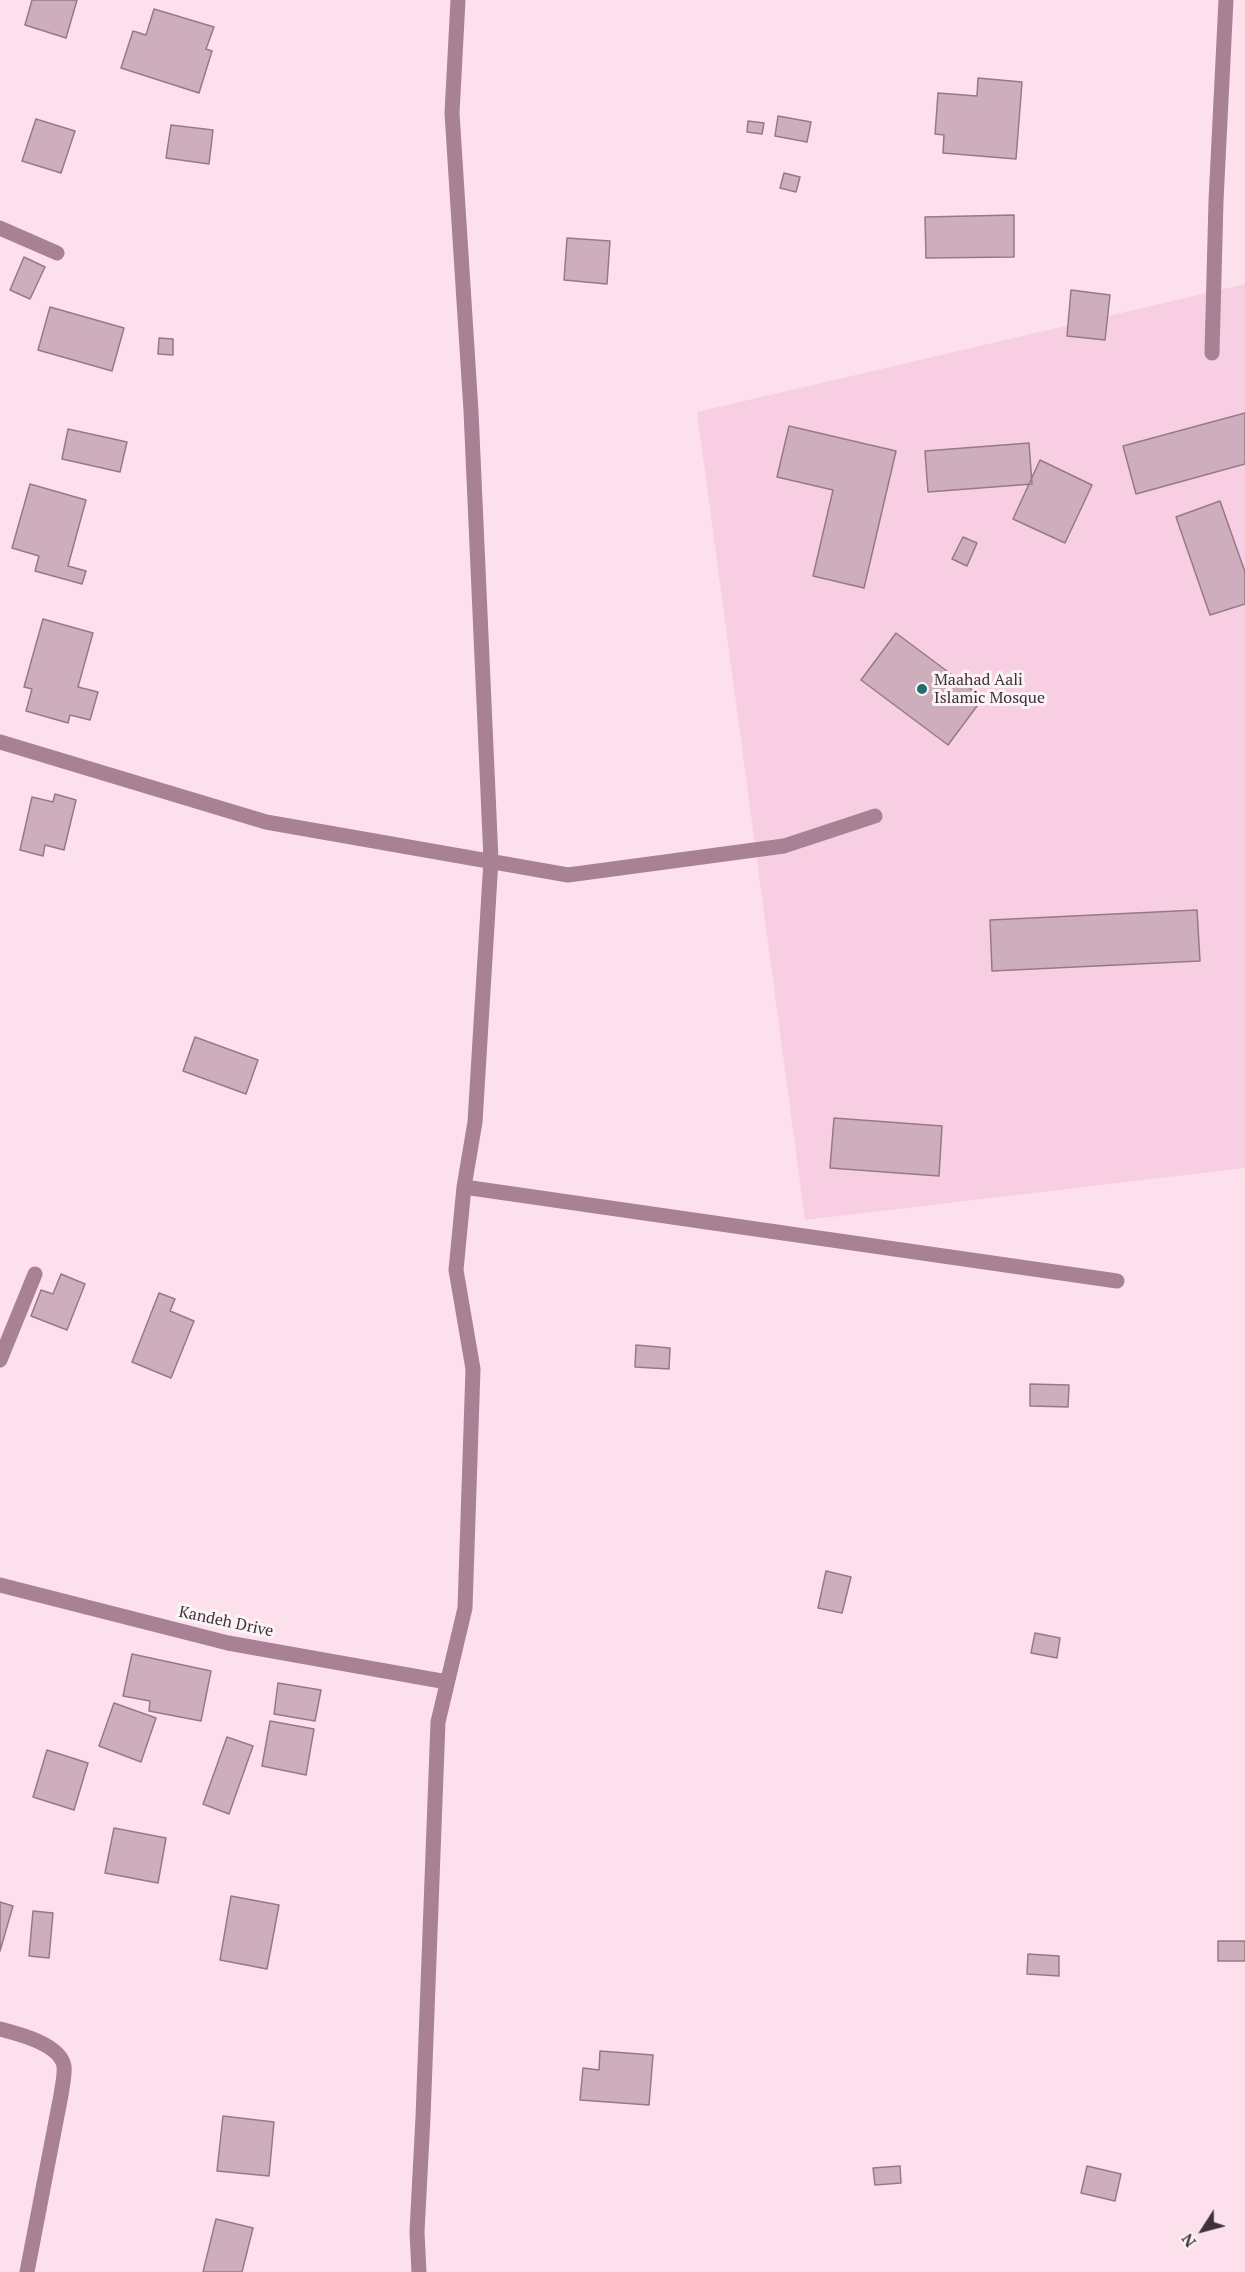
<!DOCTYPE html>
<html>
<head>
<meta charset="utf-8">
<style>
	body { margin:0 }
	#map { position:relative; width:1245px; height:2272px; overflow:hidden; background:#fce1ed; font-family:"PT Serif",serif }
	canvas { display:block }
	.north { position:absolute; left:1173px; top:2200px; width:60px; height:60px; -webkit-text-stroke:4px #fbf4f7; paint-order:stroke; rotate:234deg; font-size:16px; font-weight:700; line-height:24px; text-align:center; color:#3e3137 }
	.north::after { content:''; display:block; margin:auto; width:21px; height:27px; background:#3e3137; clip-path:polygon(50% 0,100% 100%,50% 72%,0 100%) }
</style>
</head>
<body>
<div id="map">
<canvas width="1245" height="2272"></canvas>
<div class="north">N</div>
</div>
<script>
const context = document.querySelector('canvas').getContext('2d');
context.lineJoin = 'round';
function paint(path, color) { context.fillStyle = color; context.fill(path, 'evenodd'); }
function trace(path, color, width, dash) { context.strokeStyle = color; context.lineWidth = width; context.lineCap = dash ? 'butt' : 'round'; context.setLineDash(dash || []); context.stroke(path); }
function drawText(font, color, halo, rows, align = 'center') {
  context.font = font + ' "PT Serif",serif'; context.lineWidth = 6; context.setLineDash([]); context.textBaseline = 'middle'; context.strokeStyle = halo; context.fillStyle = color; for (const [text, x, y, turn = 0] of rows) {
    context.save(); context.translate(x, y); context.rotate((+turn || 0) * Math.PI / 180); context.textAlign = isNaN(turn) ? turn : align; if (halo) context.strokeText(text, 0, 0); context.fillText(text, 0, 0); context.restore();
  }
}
const built = new Path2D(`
	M1245 284V1168L805 1220 697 412Z`);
const building = new Path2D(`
	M32 0H77L66 38 25 25Z
	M154 9 214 27 206 49 212 51 199 93 121 68 133 31 146 35Z
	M978 78 1022 82 1016 159 943 153 944 135 935 134 938 93 977 96Z
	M778 116 811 122 807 142 775 136Z
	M36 119 75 131 61 173 22 161Z
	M748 121 764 123 762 134 747 132Z
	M171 125 213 130 209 164 166 158Z
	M784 173 800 177 796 192 780 188Z
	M1014 215V257L926 258 925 217Z
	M567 238 610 241 607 284 564 280Z
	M24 257 45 267 30 299 10 290Z
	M1071 290 1110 295 1105 340 1067 336Z
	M50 307 124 328 112 371 38 350Z
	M159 338 173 339V355L158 354Z
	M1245 413V464L1136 494 1123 446Z
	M789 426 896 451 864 588 813 576 833 490 777 477Z
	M68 429 127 442 120 472 62 459Z
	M1029 443 1032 484 928 492 925 451Z
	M1040 460 1092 485 1065 543 1013 519Z
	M30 484 86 500 68 566 86 571 82 584 35 571 39 556 12 548Z
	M1220 501 1245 572V604L1210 615 1176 517Z
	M963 537 977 543 967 566 952 559Z
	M43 619 93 633 78 687 98 692 90 720 70 715 68 723 26 711 32 689 24 687Z
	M896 633 983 698 948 745 861 680Z
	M55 794 76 800 64 850 45 845 43 856 20 850 32 797 53 802Z
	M1197 910 1200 961 992 971 990 920Z
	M195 1037 258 1060 246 1094 183 1071Z
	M834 1118 942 1126 939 1176 830 1168Z
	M61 1274 85 1284 67 1330 31 1316 41 1290 53 1294Z
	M159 1293 175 1299 170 1311 194 1321 171 1378 132 1362Z
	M636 1345 670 1348 669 1369 635 1367Z
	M1030 1384 1069 1385 1068 1407 1030 1406Z
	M826 1571 851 1577 842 1613 818 1608Z
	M1035 1633 1060 1638 1057 1658 1031 1653Z
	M132 1654 211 1671 201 1721 149 1711 150 1701 123 1696Z
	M278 1683 321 1690 315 1721 274 1714Z
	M114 1703 156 1718 141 1762 99 1746Z
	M270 1721 314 1729 306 1775 262 1766Z
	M227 1737 253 1746 229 1814 203 1804Z
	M47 1750 88 1763 74 1810 33 1797Z
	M114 1828 166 1838 158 1883 105 1873Z
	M231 1896 279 1905 267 1969 220 1960Z
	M0 1902 13 1906 0 1951Z
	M33 1911 53 1913 49 1958 29 1956Z
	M1218 1941H1245V1961H1218Z
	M1028 1954 1059 1956V1976L1027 1974Z
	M600 2051 653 2055 649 2105 580 2100 583 2068 599 2070Z
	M223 2116 274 2122 269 2176 217 2171Z
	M900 2166 901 2183 875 2185 873 2168Z
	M1087 2166 1121 2174 1115 2201 1081 2193Z
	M216 2219 253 2228 242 2272H203Z`);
const minor = new Path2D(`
	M0 228 57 253
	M1212 353 1216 201 1226 0
	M0 742 266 822 568 875 784 846 875 816
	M464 1187 1117 1281
	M0 1360 35 1274
	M0 1585 228 1643 447 1682
	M0 2029C19 2034 60 2044 64 2066 65 2075 62 2087 61 2095L27 2272
	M419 2272 417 2232 423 2117 438 1722 465 1608 473 1369 456 1270 464 1187 475 1122 491 860 471 411 452 113 458 0`);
const markers = [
	[922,689,6,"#216d6f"]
];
const poiNames = [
	["Maahad Aali",934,680],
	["Islamic Mosque",934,698]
];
const streetNames = [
	["Kandeh Drive",226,1622,12]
];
paint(built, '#f8cfe2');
paint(building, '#ceaebd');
trace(building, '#967987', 1.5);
trace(minor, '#a88194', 15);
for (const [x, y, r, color] of markers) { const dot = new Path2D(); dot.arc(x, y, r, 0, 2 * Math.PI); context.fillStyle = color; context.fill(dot); trace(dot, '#fbf4f7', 2); }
drawText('16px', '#3e3137', '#fbf4f7', poiNames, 'left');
drawText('16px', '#3e3137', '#fbf4f7', streetNames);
</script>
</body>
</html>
